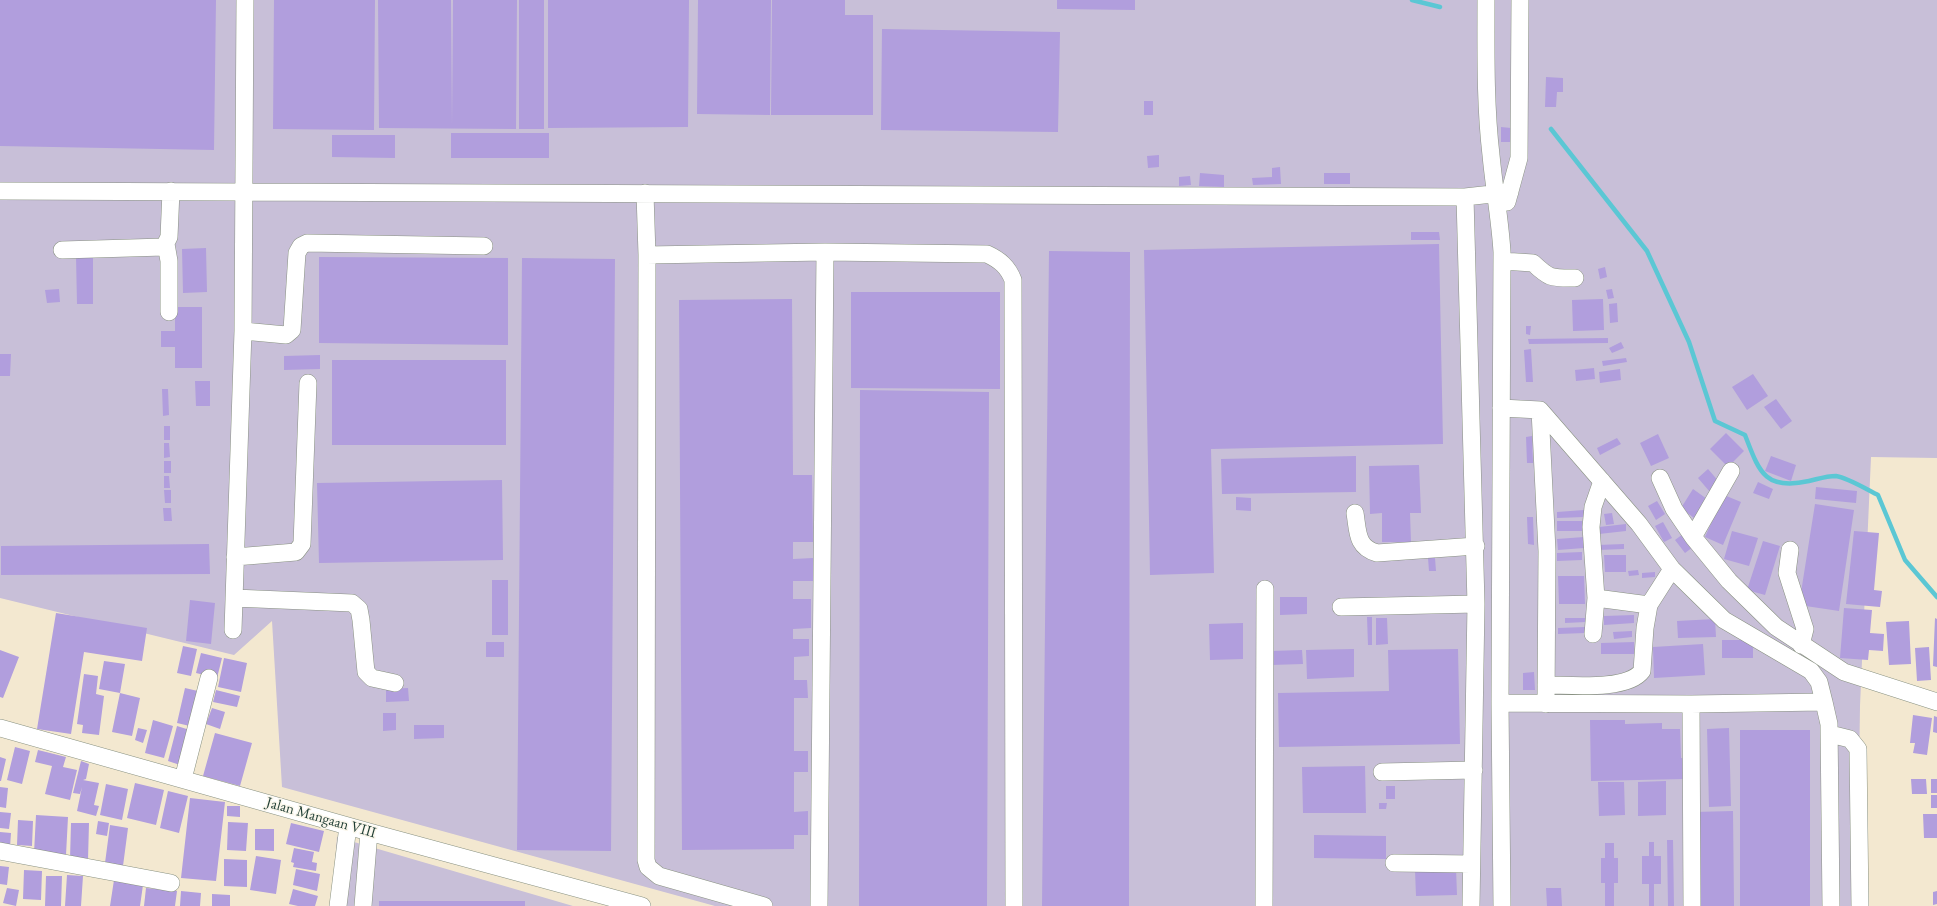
<!DOCTYPE html>
<html>
<head>
<meta charset="utf-8">
<style>
	body { margin:0 }
	canvas { display:block; background:#f3e8d0 }
</style>
</head>
<body>
<canvas width="1937" height="906"></canvas>
<script>
const context = document.querySelector('canvas').getContext('2d');
context.lineJoin = 'round';
function paint(path, color) { context.fillStyle = color; context.fill(path, 'evenodd'); }
function trace(path, color, width, dash) { context.strokeStyle = color; context.lineWidth = width; context.lineCap = dash ? 'butt' : 'round'; context.setLineDash(dash || []); context.stroke(path); }
function drawText(font, color, halo, rows, align = 'center') {
  context.font = font + ' "EB Garamond",serif'; context.lineWidth = 3; context.setLineDash([]); context.textBaseline = 'middle'; context.strokeStyle = halo; context.fillStyle = color; for (const [text, x, y, turn = 0] of rows) {
    context.save(); context.translate(x, y); context.rotate((+turn || 0) * Math.PI / 180); context.textAlign = isNaN(turn) ? turn : align; if (halo) context.strokeText(text, 0, 0); context.fillText(text, 0, 0); context.restore();
  }
}
const industrial = new Path2D(`
	M0 0H1937V458L1871 457 1860 706 1857 906H715L282 787 272 621 234 655 0 598Z
	M337 837 573 906H332Z`);
const stream = new Path2D(`
	M1412 0 1440 7
	M1551 129 1647 251 1689 342 1715 421 1745 435C1759 471 1764 491 1809 481 1818 479 1826 476 1836 476 1846 477 1868 490 1878 495L1905 560 1937 597`);
const building = new Path2D(`
	M0 0H216L214 150 0 146Z
	M274 0H375L374 130 273 129Z
	M378 0H451L452 126 453 0H517L516 129 379 128Z
	M519 0H544V129H519Z
	M548 0H619V57V0H689L688 127 548 128Z
	M698 0H771L770 115 697 114Z
	M772 0H845V15H873V115H771Z
	M1057 0H1135V10L1057 9Z
	M882 29 1060 32 1058 132 881 130Z
	M1546 77 1563 78V92H1557L1556 107H1545Z
	M1144 101H1153V115H1144Z
	M1501 127 1511 128V142H1501Z
	M451 133H549V158H451Z
	M332 135H395V158L332 157Z
	M1159 155V167L1148 168 1147 156Z
	M1280 167 1281 184 1253 185 1252 178 1272 177V168Z
	M1200 173 1224 175V187L1199 186Z
	M1324 173H1350V184H1324Z
	M1190 176 1191 185 1179 186V177Z
	M1411 232H1439L1440 240H1411Z
	M1439 244 1443 444 1211 449 1214 573 1150 575 1144 250Z
	M206 248 207 292 183 293 182 249Z
	M1049 251 1130 252 1129 906H1042Z
	M76 256H93V304H77Z
	M319 257 508 258V345L319 343Z
	M522 258 615 259 611 851 517 850Z
	M1605 267 1607 277 1600 279 1598 269Z
	M59 289 60 302 47 303 45 290Z
	M1612 289 1614 298 1608 299 1606 290Z
	M851 292H1000V389L851 388Z
	M792 299 793 475H812L813 542H793V559L813 558V581H793V599H811V628L793 629V639H809V656L794 657V680H807L808 698H794V751H808V772H794V812L808 811V835H794V849L682 850 679 300Z
	M1603 299 1604 330 1573 331 1572 300Z
	M1617 303 1618 322 1610 323 1609 304Z
	M175 307H202V368H175V347H161V331H175Z
	M1526 326H1531L1530 335 1526 334Z
	M1608 338V343L1529 344 1528 339Z
	M1621 342 1624 348 1612 353 1609 348Z
	M1531 349 1533 382H1526L1524 350Z
	M0 354H11L10 376H0Z
	M320 355V369L284 370V356Z
	M1626 358 1627 362 1603 366 1602 361Z
	M332 360H506V445H332Z
	M1594 368 1595 379 1576 381 1575 370Z
	M1620 369 1621 380 1600 383 1599 372Z
	M1753 374 1768 396 1747 410 1732 387Z
	M195 381H210V406H196Z
	M162 389H168L169 415 163 416Z
	M860 390 989 392 987 906H859Z
	M1776 399 1792 421 1781 429 1764 407Z
	M164 426H170V440H164Z
	M1726 433 1744 451 1728 467 1710 449Z
	M1658 434 1669 458 1651 466 1640 443Z
	M1532 436 1533 463H1527L1526 437Z
	M1617 438 1621 444 1600 455 1597 448Z
	M164 443H169L170 457 164 458Z
	M1356 456V492L1222 494 1221 459Z
	M1771 456 1796 465 1791 481 1765 471Z
	M164 461H171V473H164Z
	M1419 465 1421 513H1410L1411 542H1382V513L1370 514 1369 466Z
	M1708 469 1720 483 1710 492 1698 478Z
	M164 476H169L170 488H164Z
	M502 480 503 560 319 563 317 483Z
	M1758 482 1773 489 1769 499 1753 493Z
	M1816 487 1857 491 1856 503 1815 499Z
	M1693 489 1707 499 1694 518 1681 508Z
	M164 490H171V503H165Z
	M1724 495 1741 502 1723 545 1705 537Z
	M1236 497 1251 498V511L1236 510Z
	M1657 501 1665 514 1656 520 1648 506Z
	M1815 504 1854 510 1839 611 1799 605Z
	M163 508H171L172 521H164Z
	M1584 510V517L1557 518V512Z
	M1612 513 1614 524 1606 525 1604 514Z
	M1527 517H1533L1534 545 1528 544Z
	M1557 521H1582L1583 531H1557Z
	M1663 522 1672 538 1664 542 1655 526Z
	M1626 524V531L1599 534V527Z
	M1732 531 1758 538 1749 566 1724 559Z
	M1854 531 1879 533 1874 590 1882 591 1880 607 1846 604Z
	M1683 534 1693 547 1685 553 1675 540Z
	M1584 537V548L1558 550 1557 539Z
	M1763 541 1780 546 1765 595 1747 590Z
	M209 544 210 574 1 575V546Z
	M1624 544V549L1598 550V545Z
	M1582 552V560L1557 561V553Z
	M1604 555H1626V572H1605Z
	M1428 558H1435L1436 571H1429Z
	M1638 570 1639 575 1629 576 1628 571Z
	M1655 572V577L1642 578V573Z
	M1558 576H1584L1585 604H1559Z
	M492 580H508V635H492Z
	M1280 597H1307V614L1280 615Z
	M190 600 215 603 211 644 186 641Z
	M1844 608 1872 610 1870 633 1884 634 1883 651 1869 650 1868 660 1840 658Z
	M56 613 147 628 142 661 84 652 71 734 37 729Z
	M1634 615V623L1604 625V616Z
	M1367 617H1372V645H1368Z
	M1376 618H1387L1388 644 1376 645Z
	M1565 618H1586V622L1565 623Z
	M1935 618 1937 619V667L1933 666Z
	M1715 619 1716 637 1678 638 1677 621Z
	M1909 621 1911 664 1889 665 1886 622Z
	M1243 623V659L1210 660 1209 624Z
	M1585 627V633L1558 634V628Z
	M1632 631V637L1614 639 1613 632Z
	M1722 640H1753V658H1722Z
	M486 642H504V657H486Z
	M1634 642V654H1601V643Z
	M1703 644 1705 675 1654 678 1653 647Z
	M183 646 197 649 191 676 177 673Z
	M1929 647 1931 680 1917 681 1915 648Z
	M1354 649V677L1307 679 1306 650Z
	M1458 649 1460 744 1279 747 1278 693 1389 691 1388 650Z
	M0 650 19 657 3 698 0 697Z
	M1302 650 1303 664 1271 665V651Z
	M201 653 222 658 217 678 196 673Z
	M224 658 247 663 241 692 218 687Z
	M104 661 125 664 120 693 99 689Z
	M1534 672 1535 690H1523V673Z
	M84 674 98 676 96 694 104 696 99 735 82 733 83 725 77 724Z
	M185 688 202 692 194 727 177 723Z
	M408 688 409 701 386 702V689Z
	M216 690 240 696 237 707 213 702Z
	M120 693 140 698 132 736 112 732Z
	M212 708 225 712 220 729 206 724Z
	M383 713H396V730L383 731Z
	M1913 715 1932 718 1927 755 1913 753 1915 743H1910Z
	M1934 716 1937 717V733L1933 732Z
	M153 720 173 726 164 758 145 753Z
	M1590 720H1625V724L1662 723V729H1680L1681 758H1685V779L1591 781Z
	M414 725H444V738L414 739Z
	M177 726 193 731 183 766 168 761Z
	M138 728 147 730 143 743 135 740Z
	M1729 728 1731 806 1709 807 1707 729Z
	M1740 730H1810V906H1740Z
	M215 733 252 743 240 786 203 776Z
	M15 747 30 751 22 784 7 780Z
	M38 750 66 757 63 767 77 770 70 800 45 794 52 766 35 762Z
	M0 757 6 759 1 781H0Z
	M81 761 89 764 86 779 83 780 99 783 94 805 99 806 96 816 77 811 82 787 80 794 73 793Z
	M1365 766 1366 813H1303L1302 767Z
	M1911 779H1926L1927 794H1912Z
	M1931 779H1937V793H1931Z
	M1666 781V815L1638 816V782Z
	M1598 782H1624L1625 815 1599 816Z
	M135 783 164 790 156 825 127 818Z
	M106 784 128 789 122 820 100 815Z
	M1386 786H1395V799H1386Z
	M0 787 8 788 6 808 0 807Z
	M168 791 188 796 179 833 160 828Z
	M1931 795H1937V808H1931Z
	M190 798 225 802 216 881 181 878Z
	M1379 803H1387L1386 809H1379Z
	M227 806H240V817L227 816Z
	M1733 811 1734 906H1695L1694 812Z
	M0 812 11 813 9 829 0 828Z
	M1923 814H1937V838H1924Z
	M36 815 68 817 66 855 34 853Z
	M18 820 33 821 32 846 17 845Z
	M98 821 109 823 107 836 96 834Z
	M228 822 248 823 246 851 227 850Z
	M71 823H89L88 860 70 859Z
	M291 823 324 831 319 852 286 844Z
	M110 825 128 828 123 866 105 863Z
	M255 829H274V851L255 850Z
	M0 832 11 833 10 847 0 846Z
	M1314 835 1386 836V859L1314 858Z
	M1667 840H1673L1674 906H1668Z
	M1649 842H1654V856H1661V884H1654V906H1649V884H1642V856H1649Z
	M1605 843H1614V858H1618V883H1614V906H1605V883H1601V858H1605Z
	M294 848 314 852 312 862 317 863 316 871 293 867 294 863 291 862Z
	M256 856 281 860 276 894 250 890Z
	M224 859 247 860V887L224 886Z
	M0 866 9 867 7 885 0 884Z
	M1456 868 1457 895 1416 896 1415 870Z
	M296 869 320 874 317 891 293 885Z
	M24 870 42 871 41 900 23 899Z
	M67 875 83 876 81 906H65Z
	M46 876H62L61 906H45Z
	M114 880 143 885 140 906H110Z
	M7 888 19 890 16 906 3 903Z
	M146 888 177 891 175 906H144Z
	M1546 888H1561L1562 906H1547Z
	M293 889 318 896 315 906H298L289 904Z
	M181 891 201 893 200 906H180Z
	M1937 891V904L1933 905V892Z
	M212 894 230 895V906H212Z
	M379 901H525V906H379Z`);
const minor = new Path2D(`
	M1486 0C1486 52 1485 104 1491 155 1494 188 1500 219 1502 252L1500 703 1502 906
	M0 191 1465 197 1510 192
	M645 193 647 255 646 860 648 867 659 876 764 906
	M1465 197 1476 604
	M1507 202 1519 158 1520 0
	M166 244 169 261V312
	M62 250 164 247 169 237 171 191
	M825 252 987 254C1000 260 1008 267 1013 280L1014 906
	M647 255 825 252 819 906
	M1502 261 1533 263C1550 279 1551 278 1575 278
	M243 331 286 335 292 330 297 253 301 246 307 243 484 246
	M1501 408 1540 410 1639 524 1672 569 1724 620 1811 671 1819 682 1824 702
	M1540 410 1547 551 1546 704
	M1660 478 1674 509 1693 537 1729 581 1776 627 1844 672 1937 702
	M1602 481 1593 507 1591 527 1596 598 1649 605
	M1355 513C1358 531 1356 547 1377 553L1476 546
	M1693 537 1731 471
	M1790 550 1787 573 1805 629 1801 645
	M235 557 296 552 302 544 308 383
	M234 598 352 603 359 609 361 620 366 672 372 678 395 683
	M1341 607 1476 604 1471 906
	M233 630 243 331 245 0
	M1593 634 1596 598
	M1546 685C1571 685 1627 691 1642 671L1645 628 1649 605 1672 569
	M1500 703 1691 704 1824 702 1829 724 1831 906
	M1691 704 1692 906
	M0 728 369 832 642 906
	M1830 734 1850 739 1858 749 1860 906
	M1382 772 1474 770
	M183 779 209 678
	M0 851 171 883
	M1394 863 1471 864
	M338 906 348 826
	M363 906 369 832
	M1264 906 1265 589`);
const streetNames = [
	["Jalan Mangaan VIII",321,818,16]
];
paint(industrial, '#c8bfd8');
trace(stream, '#5bc7d4', 4.5);
paint(building, '#b19edd');
trace(minor, '#899282', 18);
trace(minor, '#fff', 17);
drawText('15px', '#1f3d34', '#fbf7ec', streetNames);
</script>
</body>
</html>
